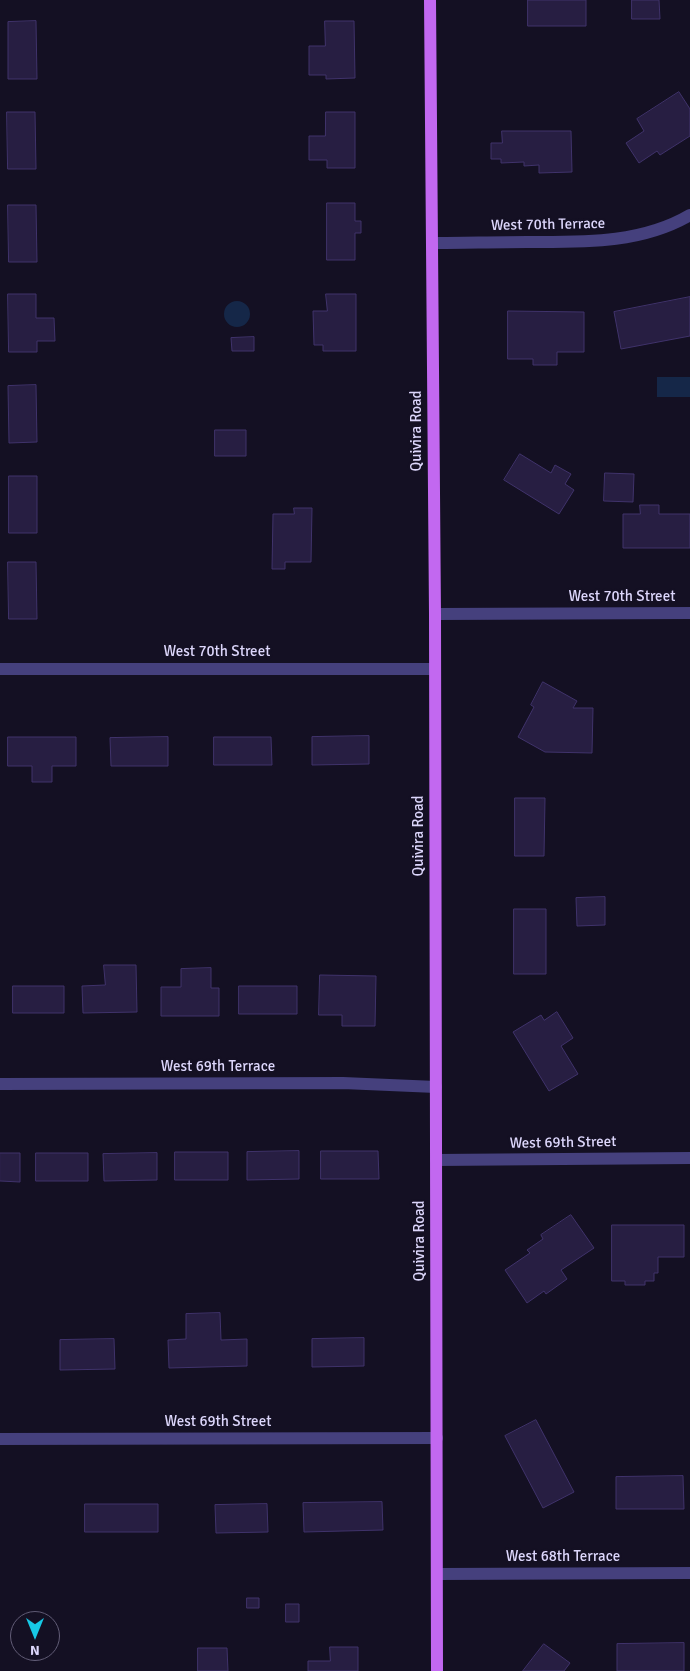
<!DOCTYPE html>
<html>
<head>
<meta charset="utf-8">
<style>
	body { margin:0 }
	#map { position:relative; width:690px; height:1671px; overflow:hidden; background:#141023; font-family:Signika,sans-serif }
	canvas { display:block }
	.north { position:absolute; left:10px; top:1611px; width:50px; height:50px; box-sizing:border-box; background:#141023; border:1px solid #645f79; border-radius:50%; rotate:180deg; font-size:14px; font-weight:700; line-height:20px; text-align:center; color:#dcd6fb }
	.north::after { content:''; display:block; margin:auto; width:18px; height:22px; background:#17c9e6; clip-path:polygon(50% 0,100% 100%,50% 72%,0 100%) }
</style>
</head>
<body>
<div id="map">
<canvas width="690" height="1671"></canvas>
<div class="north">N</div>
</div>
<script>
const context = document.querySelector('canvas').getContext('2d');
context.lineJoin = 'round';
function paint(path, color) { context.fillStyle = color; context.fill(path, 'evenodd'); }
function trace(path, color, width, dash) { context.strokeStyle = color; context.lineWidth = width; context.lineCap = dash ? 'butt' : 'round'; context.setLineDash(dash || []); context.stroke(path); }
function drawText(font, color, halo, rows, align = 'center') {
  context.font = font + ' Signika,sans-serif'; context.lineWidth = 4.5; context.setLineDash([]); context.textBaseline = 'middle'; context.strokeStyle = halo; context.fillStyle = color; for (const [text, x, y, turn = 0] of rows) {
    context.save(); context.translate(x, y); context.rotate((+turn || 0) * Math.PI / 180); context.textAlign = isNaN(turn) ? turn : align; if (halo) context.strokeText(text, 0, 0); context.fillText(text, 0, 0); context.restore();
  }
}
const water = new Path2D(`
	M224 314a13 13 0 1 1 26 0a13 13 0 1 1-26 0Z
	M657 377H690V397H657Z`);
const building = new Path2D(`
	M528 0H586V26H528Z
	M632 0H659L660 19H632Z
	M36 21 37 79H8V22Z
	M325 21H354L355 78 326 79V75H309V46H325Z
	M679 92 690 109V136L660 155 657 151 639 163 626 143 644 131 637 119Z
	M7 112H35L36 169H8Z
	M326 112H355V168H327V160H309V136H325Z
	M502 131H571L572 172 539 173V165L524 166V162L501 163V159H491V143H502Z
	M327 203H355V221H361V233H355V260H327Z
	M8 205H36L37 262H9Z
	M8 294H36V318H54L55 341H37V352H9Z
	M326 294H356V351H323V345H314L313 311H327Z
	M690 297V336L621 349 614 312Z
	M508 311 584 312V352H557V365H533V359H508Z
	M254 337V351H232L231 338Z
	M36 385 37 442 9 443 8 386Z
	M215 430H246V456H215Z
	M520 454 551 473 555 465 571 474 565 484 574 490 559 514 504 480Z
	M605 473 634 474 633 502 604 501Z
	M9 476H37V533H9Z
	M640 505H659V514H690V548H623V514H640Z
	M294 508H312L311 562H285V569H272L273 514H294Z
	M8 562H36L37 619H9Z
	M543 682 577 701 573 708H593L592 753 545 752 518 737 534 707 531 705Z
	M369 736V764L312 765V737Z
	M8 737H76V766H52V782H32V766H8Z
	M168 737V766H111L110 738Z
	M214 737H271L272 765H214Z
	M515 798H545L544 856H515Z
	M605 897V925L577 926 576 898Z
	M514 909H546V974H514Z
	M104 965H136L137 1012 83 1013 82 986 105 985Z
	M211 968V988H219V1016H161V987H181V969Z
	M320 975 376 976 375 1026H342V1015H319Z
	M13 986H64V1013H13Z
	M239 986H297V1014H239Z
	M557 1012 573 1038 561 1046 578 1074 549 1091 513 1032 541 1015 544 1020Z
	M299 1151V1179L247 1180V1152Z
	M321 1151H378L379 1179H321Z
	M175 1152H228V1180H175Z
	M0 1153H20V1182L0 1181Z
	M36 1153H88V1181H36Z
	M157 1153V1180L104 1181 103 1154Z
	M571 1215 594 1248 561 1270 567 1279 546 1294 544 1291 527 1303 505 1270 530 1253 527 1250 543 1239 541 1235Z
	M612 1225H684V1257H658V1273H654V1281H645V1285H625V1281H612Z
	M220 1313 221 1340 247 1339V1366L169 1368 168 1340 186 1339V1314Z
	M364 1338V1366L312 1367V1339Z
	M114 1339 115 1369 60 1370V1340Z
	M536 1420 574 1492 543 1508 505 1436Z
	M683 1476 684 1509H616V1477Z
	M382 1502 383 1530 304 1532 303 1503Z
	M85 1504H158V1532H85Z
	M267 1504 268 1532 216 1533 215 1505Z
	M247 1598H259V1608H247Z
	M286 1604H299V1622H286Z
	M684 1643V1671H617V1644Z
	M544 1644 570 1663 564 1671H523Z
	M330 1647H358V1671H308V1661H330Z
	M198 1648H227L228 1671H198Z`);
const minor = new Path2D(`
	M432 243C463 243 495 242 527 242 582 242 641 244 690 215
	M435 614 690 613
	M0 669H435
	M0 1084 343 1083 436 1087
	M436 1160 690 1158
	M0 1439 437 1438
	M437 1574 690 1573`);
const primary = new Path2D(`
	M430 0 435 614 437 1671`);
const streetNames = [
	["West 70th Terrace",548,225,-1],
	["Quivira Road",417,431,-90],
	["West 70th Street",622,597],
	["West 70th Street",217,652],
	["Quivira Road",419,836,-90],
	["West 69th Terrace",218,1067],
	["West 69th Street",563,1143,-1],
	["Quivira Road",420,1241,-90],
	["West 69th Street",218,1422],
	["West 68th Terrace",563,1557]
];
paint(water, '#152748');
paint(building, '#271e42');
trace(building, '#40336b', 1);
trace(minor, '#45407d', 12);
trace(primary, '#c268f0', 12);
drawText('15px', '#dcd6fb', '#141023', streetNames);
</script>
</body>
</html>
